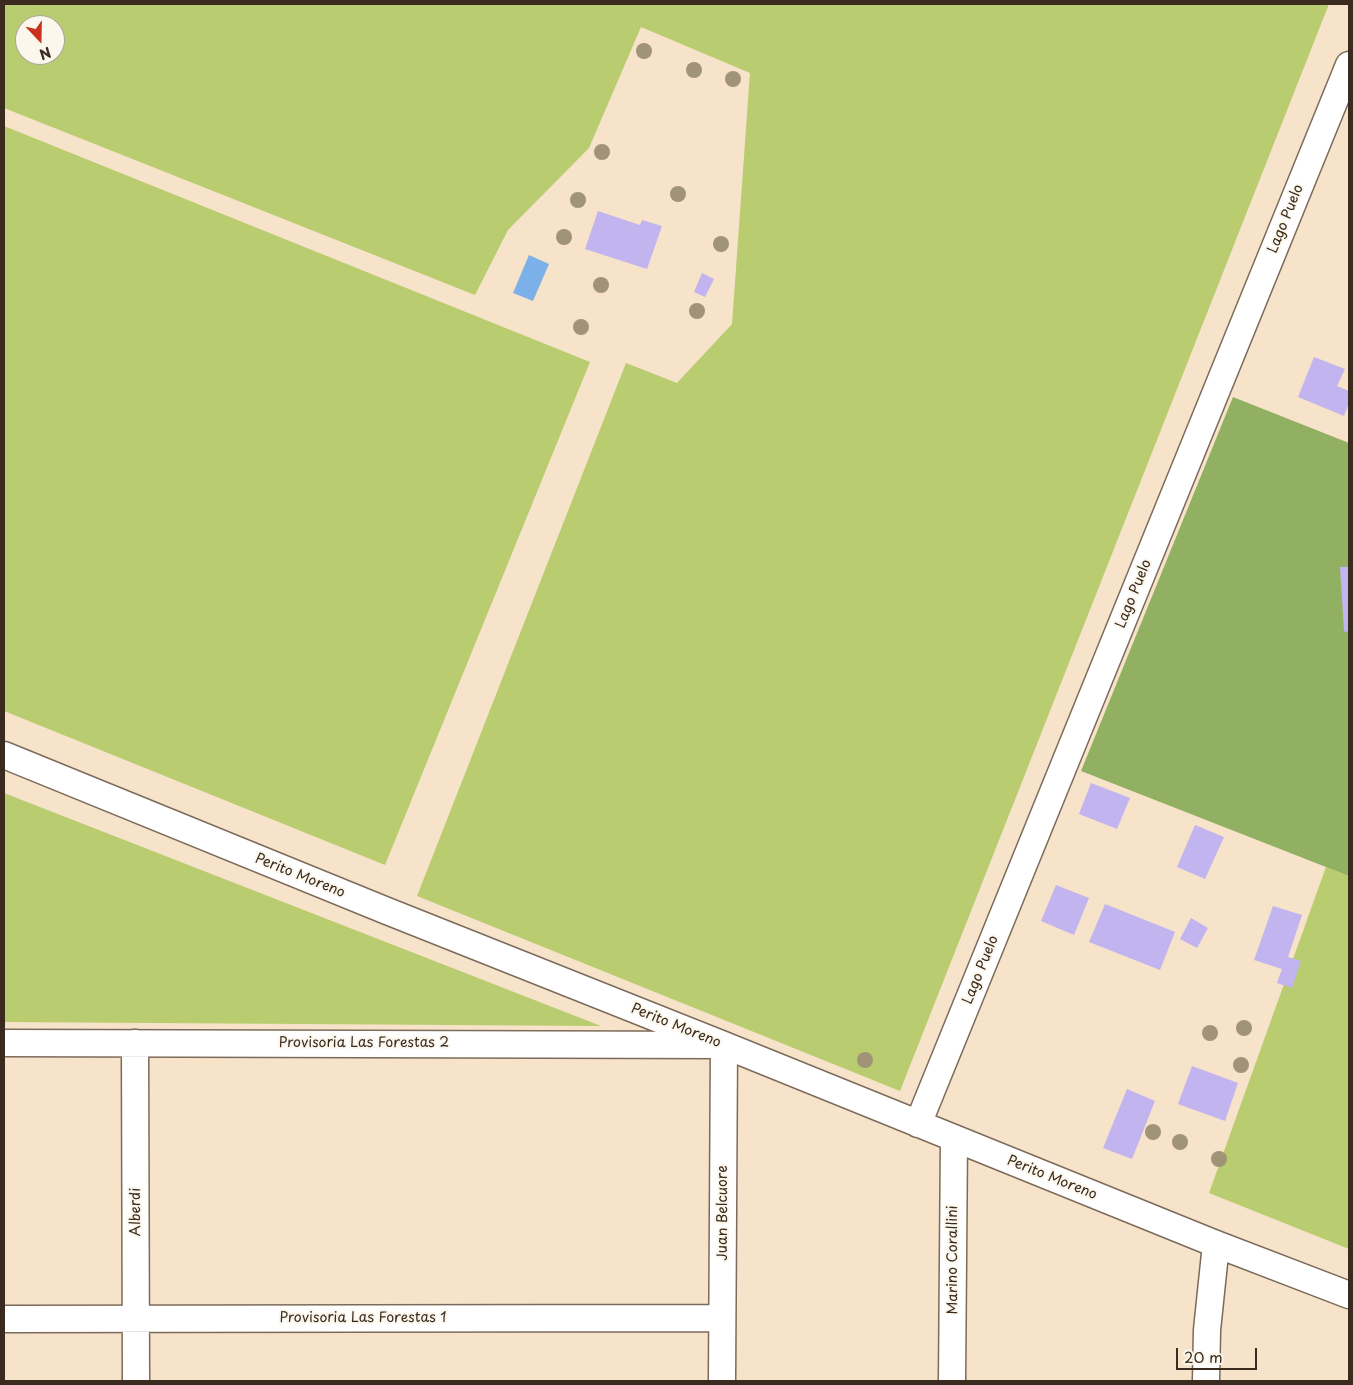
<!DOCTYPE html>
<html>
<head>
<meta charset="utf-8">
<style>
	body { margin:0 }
	#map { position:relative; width:1353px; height:1385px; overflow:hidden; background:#f6e3ca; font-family:"Playpen Sans",sans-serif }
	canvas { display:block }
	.frame { position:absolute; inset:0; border:5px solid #3b2a1e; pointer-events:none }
	.north { position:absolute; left:15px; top:15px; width:50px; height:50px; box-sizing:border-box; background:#fbf7ec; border:1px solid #aea59a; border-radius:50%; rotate:159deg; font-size:14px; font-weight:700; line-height:20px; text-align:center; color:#3b2a1e }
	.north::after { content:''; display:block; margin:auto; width:18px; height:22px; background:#c8321e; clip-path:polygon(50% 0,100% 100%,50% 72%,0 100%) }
	.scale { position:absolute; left:1176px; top:1348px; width:81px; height:22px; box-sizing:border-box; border:2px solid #3b2a1e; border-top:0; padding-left:6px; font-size:15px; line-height:18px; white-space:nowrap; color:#3b2a1e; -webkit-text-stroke:4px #fbf7ec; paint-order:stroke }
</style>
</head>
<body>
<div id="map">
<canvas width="1353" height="1385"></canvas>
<div class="frame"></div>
<div class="north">N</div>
<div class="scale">20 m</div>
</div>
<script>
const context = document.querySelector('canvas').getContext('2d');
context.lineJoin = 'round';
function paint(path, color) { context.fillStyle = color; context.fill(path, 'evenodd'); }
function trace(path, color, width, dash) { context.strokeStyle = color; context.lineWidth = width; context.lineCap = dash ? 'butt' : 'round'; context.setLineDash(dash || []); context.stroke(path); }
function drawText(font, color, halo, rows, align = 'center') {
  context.font = font + ' "Playpen Sans",sans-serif'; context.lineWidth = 4; context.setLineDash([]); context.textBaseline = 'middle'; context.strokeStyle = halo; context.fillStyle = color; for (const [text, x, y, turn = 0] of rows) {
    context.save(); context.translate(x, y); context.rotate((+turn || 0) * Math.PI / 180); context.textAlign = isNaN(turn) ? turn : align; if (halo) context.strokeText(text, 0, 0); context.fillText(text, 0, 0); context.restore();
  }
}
const green = new Path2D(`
	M4 4H1329L900 1091 417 896 626 363 677 383 732 324 750 73 641 27 589 148 508 230 475 295 4 108ZM25 25H55V55H25Z
	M4 126 590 362 385 865 4 711Z
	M4 793 601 1026 4 1022Z
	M1326 867 1349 876V1249L1209 1193Z`);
const forest = new Path2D(`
	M1233 397 1349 443V876L1081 771Z`);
const water = new Path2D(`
	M529 255 549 264 533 301 513 293Z`);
const building = new Path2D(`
	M598 211 640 225 642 220 662 226 647 269 585 249Z
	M702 273 714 279 705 297 694 292Z
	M1314 357 1345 369 1337 386 1349 391V403L1344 416 1298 397Z
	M1340 567H1349V631L1344 632Z
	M1091 783 1130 798 1117 829 1079 814Z
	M1195 825 1224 837 1205 879 1177 867Z
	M1056 885 1089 898 1074 935 1041 921Z
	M1105 904 1175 932 1160 970 1089 942Z
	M1273 906 1302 915 1288 957 1301 961 1292 988 1277 983 1282 969 1254 960Z
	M1191 918 1208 928 1197 948 1180 939Z
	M1192 1066 1238 1083 1225 1121 1178 1104Z
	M1127 1089 1155 1101 1132 1159 1103 1148Z`);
const minor = new Path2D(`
	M4 755 387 911 724 1045 1216 1244 1349 1295
	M4 1043 724 1045 722 1381
	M135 1043 136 1381
	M918 1124 1349 65
	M4 1319 722 1318
	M952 1381 954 1138
	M1206 1381 1207 1330 1216 1244`);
const trees = [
	[644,51],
	[694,70],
	[733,79],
	[602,152],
	[678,194],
	[578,200],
	[564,237],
	[721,244],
	[601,285],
	[697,311],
	[581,327],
	[1244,1028],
	[1210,1033],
	[865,1060],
	[1241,1065],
	[1153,1132],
	[1180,1142],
	[1219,1159]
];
const streetNames = [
	["Lago Puelo",1286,219,-68],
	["Lago Puelo",1134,594,-68],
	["Perito Moreno",300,876,22],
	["Lago Puelo",981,970,-68],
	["Perito Moreno",676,1026,22],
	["Provisoria Las Forestas 2",364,1043],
	["Perito Moreno",1052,1178,22],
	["Alberdi",136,1212,-90],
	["Juan Belcuore",723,1213,-90],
	["Marino Corallini",953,1260,-90],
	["Provisoria Las Forestas 1",363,1318]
];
paint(green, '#b9cc6f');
paint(forest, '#92b062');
paint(water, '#7bb0e9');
paint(building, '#c1b4ef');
trace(minor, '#7c6b5a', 29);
trace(minor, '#fff', 26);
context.fillStyle = '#a09376';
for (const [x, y] of trees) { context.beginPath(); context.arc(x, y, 8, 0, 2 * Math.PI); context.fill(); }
drawText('14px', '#3b2a1e', '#fbf7ec', streetNames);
</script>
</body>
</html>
